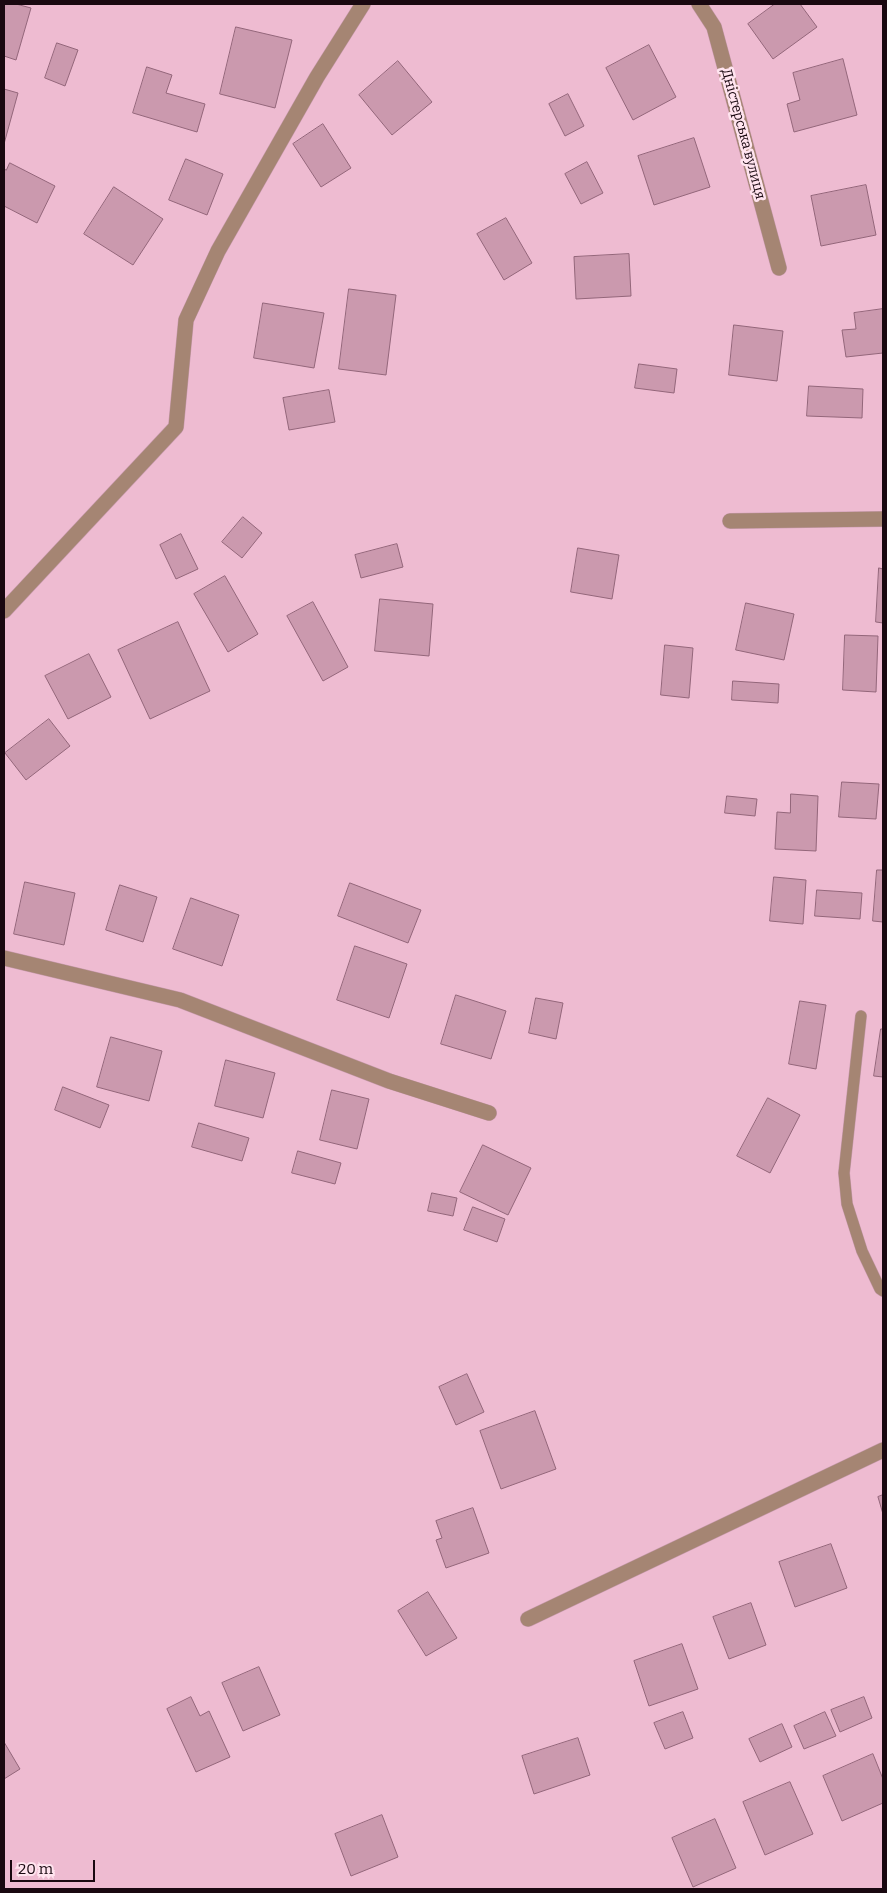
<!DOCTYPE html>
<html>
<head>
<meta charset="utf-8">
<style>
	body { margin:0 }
	#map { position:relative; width:887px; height:1893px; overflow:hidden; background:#eebbd1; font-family:Bitter,serif }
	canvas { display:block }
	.frame { position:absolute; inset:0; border:5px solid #190810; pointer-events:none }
	.scale { position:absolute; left:10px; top:1860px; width:85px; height:22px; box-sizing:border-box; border:2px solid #190810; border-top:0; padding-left:6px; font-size:15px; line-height:18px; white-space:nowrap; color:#190810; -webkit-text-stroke:4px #ffe4ef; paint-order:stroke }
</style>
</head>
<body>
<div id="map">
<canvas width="887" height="1893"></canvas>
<div class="frame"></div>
<div class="scale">20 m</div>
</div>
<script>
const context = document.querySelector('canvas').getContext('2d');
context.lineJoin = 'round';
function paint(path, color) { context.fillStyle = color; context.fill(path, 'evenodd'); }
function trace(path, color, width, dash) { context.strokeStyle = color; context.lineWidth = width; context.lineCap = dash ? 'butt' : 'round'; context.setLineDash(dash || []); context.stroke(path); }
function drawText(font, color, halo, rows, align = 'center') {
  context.font = font + ' Bitter,serif'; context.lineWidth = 5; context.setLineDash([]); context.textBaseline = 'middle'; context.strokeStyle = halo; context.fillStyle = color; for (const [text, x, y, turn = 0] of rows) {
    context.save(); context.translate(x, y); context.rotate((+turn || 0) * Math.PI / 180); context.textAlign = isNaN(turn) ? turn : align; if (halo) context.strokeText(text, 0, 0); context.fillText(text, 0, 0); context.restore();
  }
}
const building = new Path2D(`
	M4 4H16L31 8 16 60 4 56Z
	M775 4H800L817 27 773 59 748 24Z
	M236 27 292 40 275 108 220 94Z
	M57 43 78 50 65 86 45 78Z
	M649 45 676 97 633 120 606 68Z
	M843 59 857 115 794 132 787 104 800 100 793 73Z
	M398 61 432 102 392 135 359 95Z
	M147 67 172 75 166 93 205 104 197 132 133 113Z
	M4 89 18 93 4 144Z
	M568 94 584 126 565 136 549 104Z
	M323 124 351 168 321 187 293 144Z
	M694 138 710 187 654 205 638 156Z
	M186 159 223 174 207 215 169 200Z
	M587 162 603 193 581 204 565 174Z
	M10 163 55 186 37 223 4 206V169L6 170Z
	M866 185 876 235 821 246 811 196Z
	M114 187 163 219 133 265 84 234Z
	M506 218 532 263 504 280 477 234Z
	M629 254 631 296 576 299 574 257Z
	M349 289 396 295 386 375 339 369Z
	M263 303 324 313 314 368 254 358Z
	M883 309V353L846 357 842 330 856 329 854 313Z
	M734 325 783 331 777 381 729 375Z
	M639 364 677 369 674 393 635 388Z
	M809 386 863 389 862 418 807 416Z
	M329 390 335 422 289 430 283 398Z
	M243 517 262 533 242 558 222 542Z
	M181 534 198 569 176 579 160 545Z
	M397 544 403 567 361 578 355 555Z
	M578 548 619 555 612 599 571 592Z
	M879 568 883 569V623L876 622Z
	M225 576 258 634 228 652 194 594Z
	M380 599 433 604 429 656 375 651Z
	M313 602 348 667 323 681 287 616Z
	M746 603 794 614 784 660 736 650Z
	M178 622 210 691 150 719 118 650Z
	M845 635 878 636 876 692 843 690Z
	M665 645 693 648 689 698 661 695Z
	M89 654 111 697 68 719 45 676Z
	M733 681 779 684 778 703 732 700Z
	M49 719 70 746 26 780 5 753Z
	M842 782 879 784 876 819 839 817Z
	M791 794 818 796 816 851 775 849 777 812 790 813Z
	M727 796 757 799 755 816 725 813Z
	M877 870H883V922L873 921Z
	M774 877 806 880 803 924 770 921Z
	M25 882 75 893 64 945 14 934Z
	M350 883 421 910 408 943 338 916Z
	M120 885 157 897 143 942 106 930Z
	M817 890 862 893 860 919 815 916Z
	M191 898 239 915 222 966 173 949Z
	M355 946 407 964 389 1018 337 1000Z
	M456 995 506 1011 491 1059 441 1044Z
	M536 998 563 1003 556 1039 529 1033Z
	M800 1001 826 1005 816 1069 789 1064Z
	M881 1029H883V1077L874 1076Z
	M111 1037 162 1051 149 1101 97 1087Z
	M226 1060 275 1073 263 1118 215 1106Z
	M63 1087 109 1105 100 1128 55 1110Z
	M332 1090 369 1099 357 1149 320 1140Z
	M768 1098 800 1115 770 1173 737 1156Z
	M199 1123 249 1138 242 1161 192 1147Z
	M483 1145 531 1168 508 1215 460 1192Z
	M298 1151 341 1163 335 1184 292 1173Z
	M432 1193 457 1198 453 1216 428 1211Z
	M473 1207 505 1219 497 1242 464 1230Z
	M467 1374 484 1412 456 1425 439 1387Z
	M535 1411 556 1469 501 1489 480 1431Z
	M883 1495V1514L878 1497Z
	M473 1508 489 1553 446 1568 436 1540 442 1538 436 1521Z
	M831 1544 847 1588 795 1607 779 1562Z
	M428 1592 457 1638 426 1656 398 1611Z
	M751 1603 766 1645 729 1659 713 1617Z
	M682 1644 698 1689 649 1706 634 1661Z
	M259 1667 280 1715 243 1731 222 1683Z
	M191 1697 200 1716 209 1711 230 1757 196 1772 167 1709Z
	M864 1697 872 1718 840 1732 831 1710Z
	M683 1712 693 1738 665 1749 654 1723Z
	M825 1712 836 1736 804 1749 794 1726Z
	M782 1724 792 1747 760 1762 749 1739Z
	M578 1738 590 1775 534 1794 522 1756Z
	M4 1742 20 1769 4 1779Z
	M873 1754 883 1779V1803L842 1821 823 1776Z
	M790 1782 813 1834 765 1855 743 1802Z
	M382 1815 398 1857 351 1876 335 1834Z
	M715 1819 736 1868 693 1887 672 1838Z`);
const lane = new Path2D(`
	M861 1016 844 1173 847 1204 862 1251 880 1289 883 1291`);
const street = new Path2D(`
	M699 4 714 27 779 268
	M730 521 883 519
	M4 611 176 427 186 320 218 251 317 77 363 4
	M4 958 180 1000 389 1081 489 1113
	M528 1619 883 1450`);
const streetNames = [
	["Дністерська вулиця",743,134,75]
];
paint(building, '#cb99ae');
trace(building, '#93667a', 1);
trace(lane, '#c89bae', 12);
trace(street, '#c89bae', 16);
trace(lane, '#a58573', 11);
trace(street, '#a58573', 15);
drawText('14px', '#190810', '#ffe4ef', streetNames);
</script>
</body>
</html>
